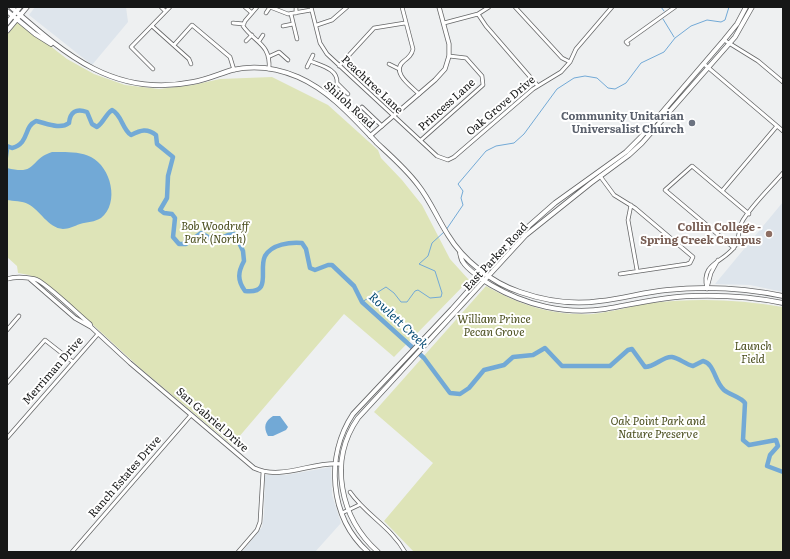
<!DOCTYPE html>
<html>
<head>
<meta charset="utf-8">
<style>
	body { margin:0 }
	#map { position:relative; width:790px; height:559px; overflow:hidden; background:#eef0f1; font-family:Literata,serif }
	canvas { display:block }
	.frame { position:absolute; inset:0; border:8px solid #161717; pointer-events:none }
</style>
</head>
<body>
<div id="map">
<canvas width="790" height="559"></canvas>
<div class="frame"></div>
</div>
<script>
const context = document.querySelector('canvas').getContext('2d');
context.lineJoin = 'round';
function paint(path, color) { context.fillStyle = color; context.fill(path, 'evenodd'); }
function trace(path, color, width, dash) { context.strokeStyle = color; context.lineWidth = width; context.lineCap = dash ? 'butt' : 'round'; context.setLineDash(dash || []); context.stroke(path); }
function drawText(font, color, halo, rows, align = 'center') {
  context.font = font + ' Literata,serif'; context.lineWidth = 4; context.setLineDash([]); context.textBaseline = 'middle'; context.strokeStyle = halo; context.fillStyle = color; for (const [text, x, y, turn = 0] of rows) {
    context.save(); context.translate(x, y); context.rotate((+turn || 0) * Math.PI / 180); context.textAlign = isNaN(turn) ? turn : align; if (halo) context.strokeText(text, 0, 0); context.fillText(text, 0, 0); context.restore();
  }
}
const built = new Path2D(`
	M35 7H126L128 22 92 65 29 15Z
	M783 202V292L750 285 715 284Z
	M331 467 332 495 341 523 315 552H242L262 527 264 516 265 475H286Z`);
const green = new Path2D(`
	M18 21 67 59 94 74 125 85 159 89 193 85 220 79 272 77 328 105 378 150 381 158 402 180 422 205 450 259 469 280 394 357 344 314 232 445 141 369 91 323 43 282 29 275 18 273 17 266 7 257V35Z
	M486 286C519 305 554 316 593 314 612 312 631 306 650 303 695 298 738 299 783 307V552H414L384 521 433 463 374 412Z`);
const water = new Path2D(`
	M52 152C64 152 79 151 91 157 111 167 120 203 101 218 95 222 87 222 80 224 74 226 69 229 63 229 48 228 40 210 28 204 23 201 13 201 7 200V168C38 176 29 159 52 152Z
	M273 416H280L288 427 286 430 273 436H268C263 427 265 421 273 416Z`);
const stream = new Path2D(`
	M661 7 664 11
	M663 19 674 37
	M7 162 9 147
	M446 230 463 205 461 198 463 191 458 184 486 151 496 146 514 143 524 134 557 89 574 78 585 76 597 78 608 88 615 89 626 83 641 63 664 52 675 38 691 26 707 20 721 22 725 20 729 7
	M362 302 386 287 394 293 401 302H407L415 291 418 290 430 298 441 297 442 293 435 271 419 264 428 256 432 243 444 232`);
const river = new Path2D(`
	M7 146 12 148C30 143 23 127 36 121 46 123 60 130 69 123 70 112 76 108 87 112L92 124 97 127C104 122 105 115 112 110 122 115 122 129 131 135 141 130 147 128 156 135L157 144 173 157 168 176 167 198 160 210 164 213 172 214 175 218 173 237 179 244H186L201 233 215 241 228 235 235 234 243 251 244 261C238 272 237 280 245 291 273 294 258 270 265 256 272 244 290 242 302 243L306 249 310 268 315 270 328 265H332L354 286 362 302 424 358 450 393 460 394 469 388 484 370 504 365 513 357 533 355 545 348 562 366H610L628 350 632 349 645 367C655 367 663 356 672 357 679 358 685 364 693 366L703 361C715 364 714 381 724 390 730 395 741 397 745 403L743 440 749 445 776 440 778 446 770 455 767 466 783 472`);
const minor = new Path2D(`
	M161 7 165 11
	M245 7 252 13
	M257 7 245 21 243 26C255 43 271 44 269 69
	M270 7 288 14 311 10
	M296 7V13
	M311 7 320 43 327 54 437 156 448 160 454 157 533 89 561 72 570 62 576 49 612 7
	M402 7 413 49C412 55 408 58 404 61 390 72 411 86 419 94
	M515 7 562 58 570 62
	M266 13 270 7
	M291 14 297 39
	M478 14 486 26 538 86
	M233 23 244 24
	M444 23 478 14 489 7
	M317 25 332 20 347 7
	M152 26 189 59 191 64
	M283 26 293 24
	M724 40 758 61 783 82
	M246 41 252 35
	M259 41 263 35
	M628 44 626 42 675 7
	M174 45 192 25 230 57 234 70
	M313 55 310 61C322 66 338 69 337 83L348 94
	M268 57 279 52 288 60
	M389 64 399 69
	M704 64 783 131
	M339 66 374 28 405 23
	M307 67 310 61
	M153 69 131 47 170 7
	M362 107 382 126
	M421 140 483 85 482 76 466 58 449 56
	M600 176 614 195 635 208 693 257 690 263 687 264 620 274
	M722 191 777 126
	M631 205 628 220 637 270
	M734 248 665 190 692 166 749 214
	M707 288 711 273 718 260
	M707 289C700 262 724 263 735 246 740 238 738 228 743 220 754 203 770 188 783 173
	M7 330 19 316
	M7 383 45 340 73 362
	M7 438 98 334
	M350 492C366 515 392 528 405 552
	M342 513 359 505
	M72 552 191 415
	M238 552 257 530 260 522 263 472`);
const tertiary = new Path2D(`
	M370 136 435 80 445 69 449 56V44L439 7
	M7 279C16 276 25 277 35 279 43 280 80 316 90 324L91 327 130 363 254 468C282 481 312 461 341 464
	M30 279 75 318 91 327`);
const secondary = new Path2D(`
	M11 7C66 55 115 98 193 82 206 80 219 74 232 70 254 65 277 68 298 77 330 91 353 118 377 143 391 156 406 169 418 185 430 200 437 218 448 235 463 260 492 283 520 292 546 301 573 305 600 301 622 299 644 292 667 290 705 286 745 288 783 296
	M7 11 35 34 51 44
	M7 23 20 7
	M7 31 27 7
	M460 253C461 256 461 260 463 262 467 269 484 281 491 285 525 305 565 315 605 309 634 304 662 297 692 296 722 295 754 297 783 303
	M368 552C329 517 325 456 353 414L452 309 514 239 555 203 626 152 640 138 724 40 737 24 746 7
	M378 552C340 518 328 461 358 418L526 235 591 183 629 155 642 143 735 37 752 7`);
const markers = [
	[692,123,4,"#6b7280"],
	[769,234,4,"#8d6e63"]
];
const streetNames = [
	["Peachtree Lane",372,85,43],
	["Shiloh Road",349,105,42],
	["Princess Lane",447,105,-42],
	["Oak Grove Drive",501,106,-40],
	["East Parker Road",496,257,-47],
	["Merriman Drive",53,371,-49],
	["San Gabriel Drive",212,420,41],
	["Ranch Estates Drive",125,477,-49]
];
const worshipNames = [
	["Community Unitarian",684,117],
	["Universalist Church",684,130]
];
const parkNames = [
	["Bob Woodruff",215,227],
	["Park (North)",215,240],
	["William Prince",494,320],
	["Pecan Grove",494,333],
	["Launch",753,347],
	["Field",753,360],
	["Oak Point Park and",658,422],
	["Nature Preserve",658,435]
];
const educationNames = [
	["Collin College -",761,228],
	["Spring Creek Campus",761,241]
];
const waterNames = [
	["Rowlett Creek",398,321,43]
];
paint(built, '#dee5ec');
paint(green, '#dee4b8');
paint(water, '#72a9d6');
trace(stream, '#72a9d6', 1);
trace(river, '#72a9d6', 4.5);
trace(minor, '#656667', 4.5);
trace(tertiary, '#656667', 5);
trace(secondary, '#656667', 5.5);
trace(minor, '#fff', 3);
trace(tertiary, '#fff', 3.5);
trace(secondary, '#fff', 4);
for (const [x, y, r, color] of markers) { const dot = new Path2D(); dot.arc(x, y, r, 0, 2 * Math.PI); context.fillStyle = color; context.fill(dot); trace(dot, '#fff', 1.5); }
drawText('11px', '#161717', '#fff', streetNames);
drawText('bold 11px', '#5b616d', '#fff', worshipNames, 'right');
drawText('italic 11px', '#494d1c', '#fff', parkNames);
drawText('bold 11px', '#785e54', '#fff', educationNames, 'right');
drawText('italic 12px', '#024872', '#fff', waterNames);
</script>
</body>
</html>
